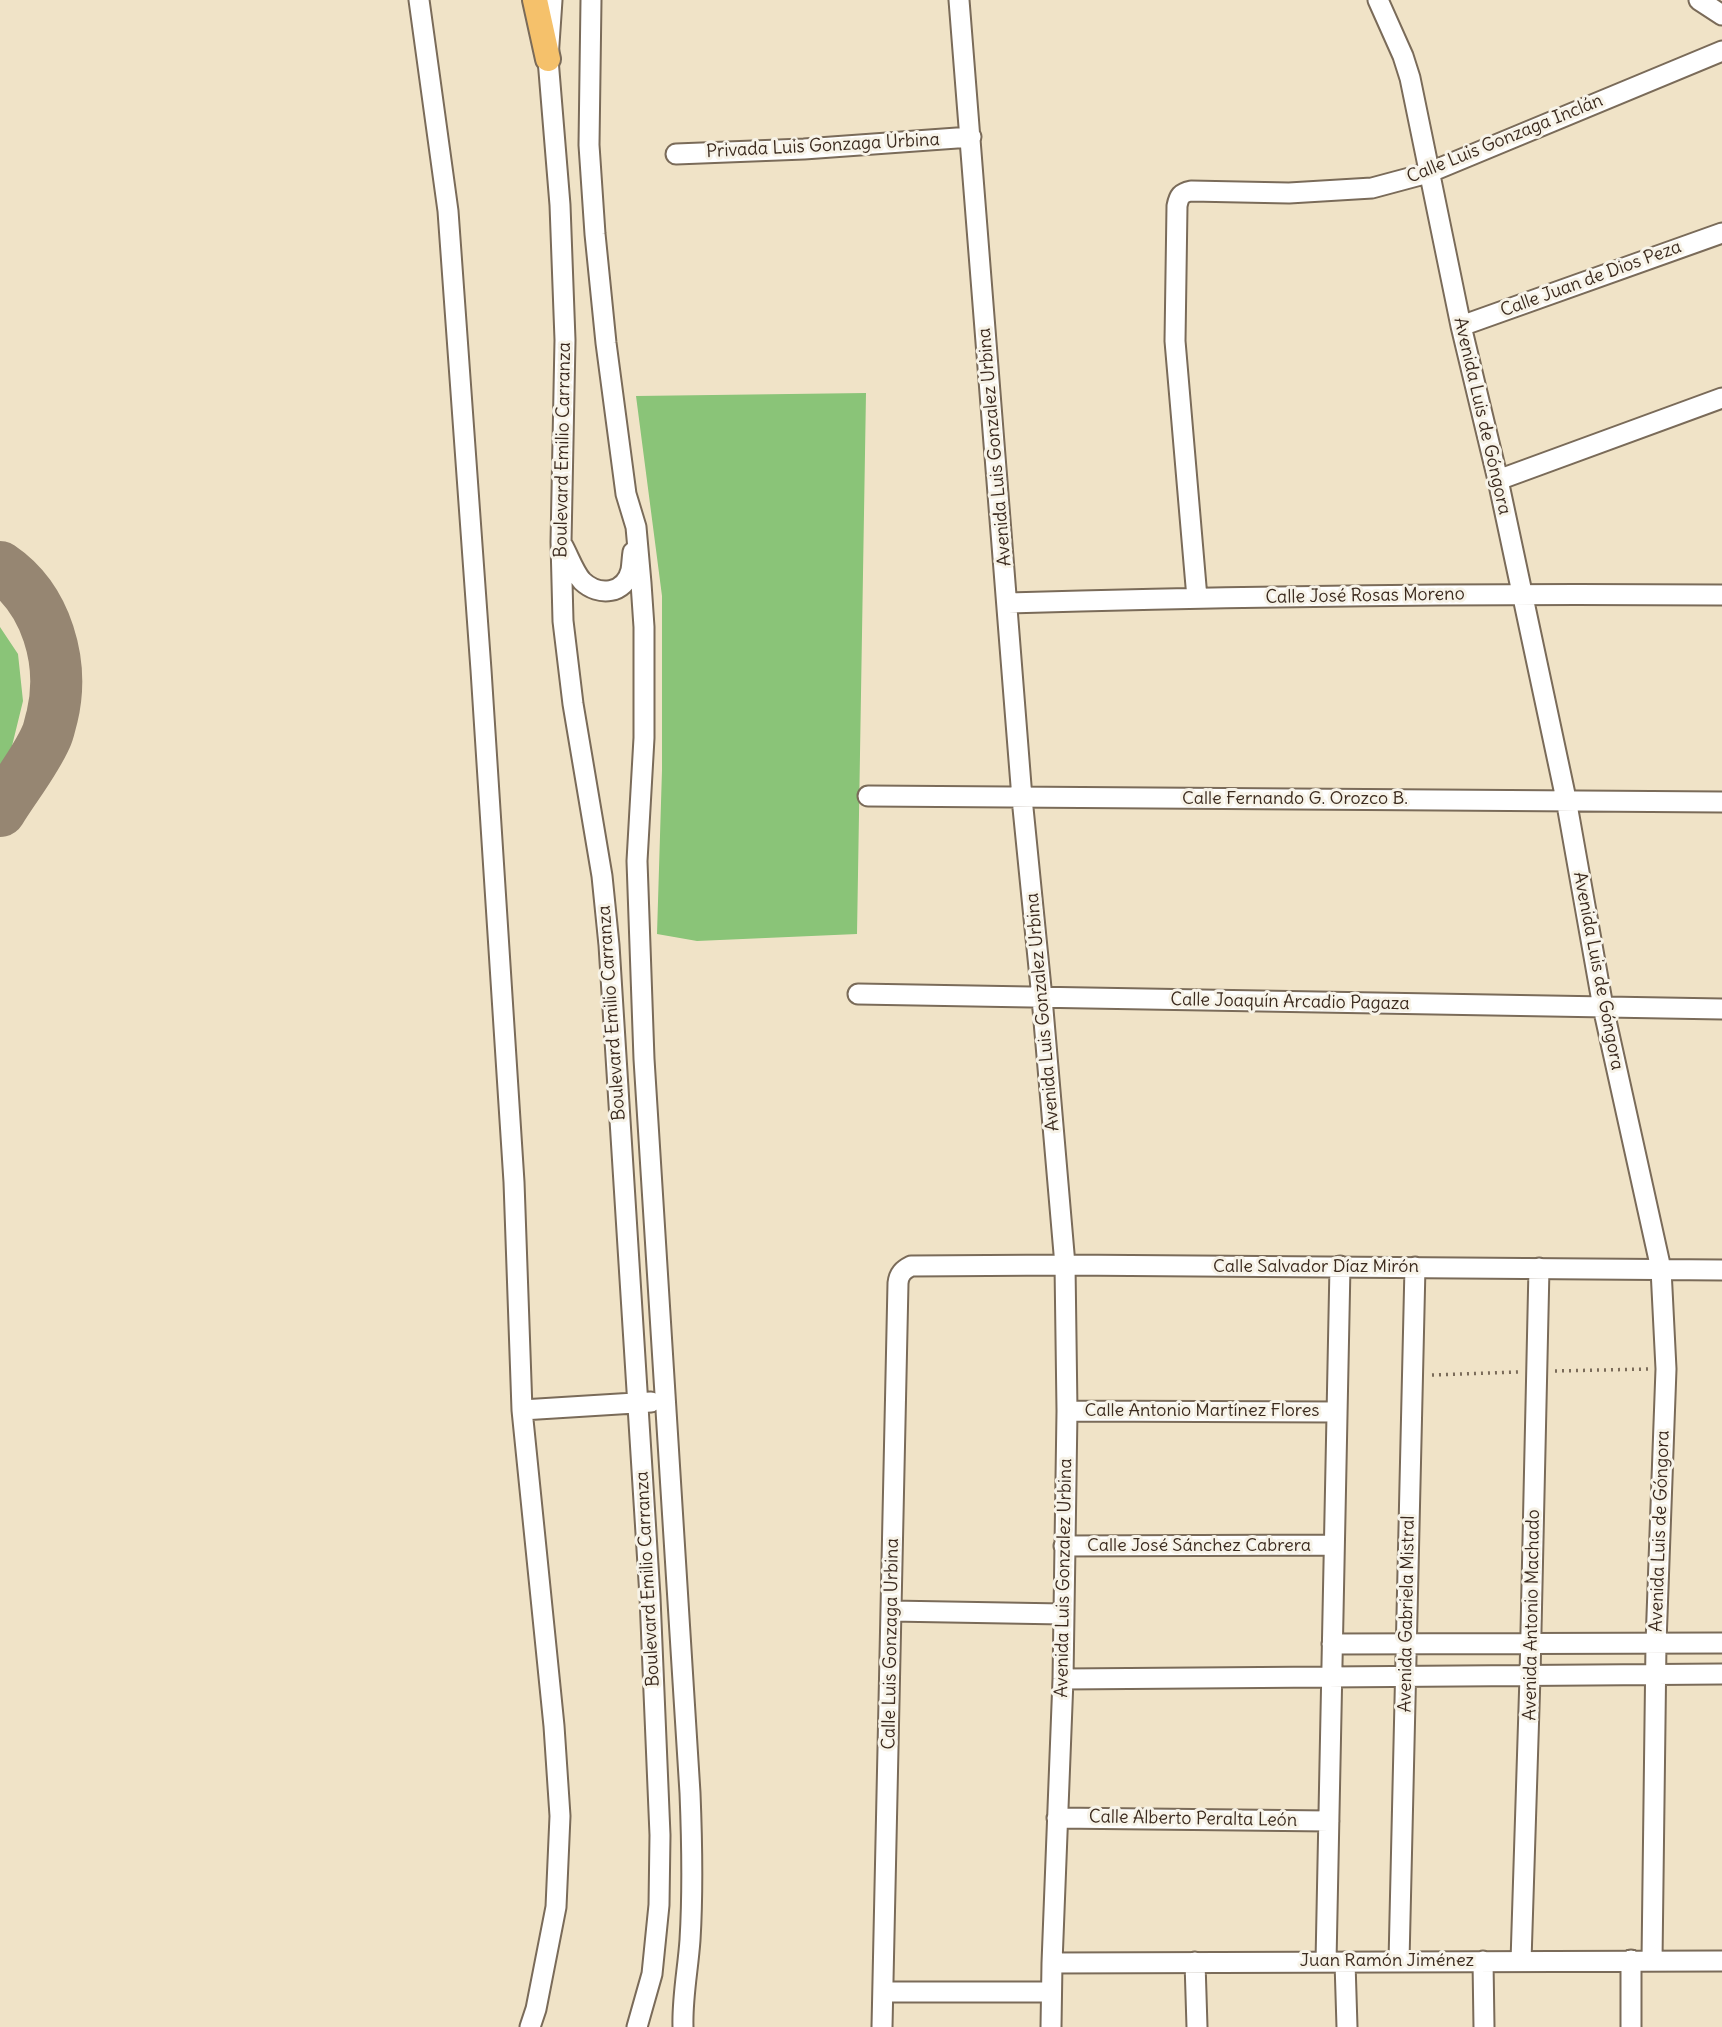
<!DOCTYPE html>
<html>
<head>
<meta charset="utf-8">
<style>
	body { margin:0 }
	canvas { display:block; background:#f0e3c7 }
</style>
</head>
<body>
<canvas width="1722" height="2027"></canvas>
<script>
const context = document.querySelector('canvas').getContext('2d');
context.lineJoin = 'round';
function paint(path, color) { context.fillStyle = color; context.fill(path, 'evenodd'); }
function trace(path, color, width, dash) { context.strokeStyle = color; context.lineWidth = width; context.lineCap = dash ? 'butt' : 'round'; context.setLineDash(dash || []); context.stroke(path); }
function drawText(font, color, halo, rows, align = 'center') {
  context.font = font + ' Delius,sans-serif'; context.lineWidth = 6; context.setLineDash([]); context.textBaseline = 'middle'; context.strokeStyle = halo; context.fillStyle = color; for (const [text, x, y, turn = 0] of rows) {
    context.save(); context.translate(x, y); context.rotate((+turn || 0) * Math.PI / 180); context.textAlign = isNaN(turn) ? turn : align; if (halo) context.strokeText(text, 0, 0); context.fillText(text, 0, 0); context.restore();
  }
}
const green = new Path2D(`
	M866 393 857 934 697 941 657 934 662 770V596L636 396Z
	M0 627 18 654 23 701 12 746 0 770Z`);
const taxiway = new Path2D(`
	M0 567C47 599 65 663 52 717 50 723 49 731 46 737 35 762 14 788 0 811`);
const path = new Path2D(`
	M1555 1371 1648 1369
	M1432 1375 1519 1372`);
const minor = new Path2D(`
	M419 0 448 211 481 670 514 1182 522 1410 554 1726 560 1816 556 1907 536 2009 530 2027
	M552 0 548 59 560 205 565 340 561 542 563 621 573 704 602 876 609 945 650 1597 660 1835 659 1905 652 1974 637 2027
	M591 0 589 145 595 234 606 343 626 494 636 527 641 583 644 627V738L637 861 644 1059 690 1793C692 1842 693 1891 690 1940 688 1969 682 1998 683 2027
	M959 0 1022 798 1042 998 1065 1265 1067 1411 1063 1679 1052 1963 1051 2027
	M1378 0 1403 56 1410 78 1461 326 1498 480 1566 799 1603 1007 1661 1269 1666 1369 1656 1643 1652 1960
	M1699 0 1722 15
	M676 154 804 149 971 137
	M1461 326 1722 233
	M1498 480 1722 398
	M563 546C569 557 574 572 582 581 599 597 625 594 631 570 632 564 632 558 633 552
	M1197 598 1175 341 1177 206C1179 196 1181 193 1191 191L1289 193 1372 188 1428 173 1722 51
	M1008 603C1246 596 1484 593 1722 595
	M868 796 1722 802
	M858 994 1722 1009
	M522 1410 651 1402
	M1067 1411 1337 1412
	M1064 1546 1334 1545
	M891 1611 1063 1614
	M1332 1644 1722 1643
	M1063 1679 1722 1674
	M1057 1818 1329 1821
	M1631 1960V2027
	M1399 1961 1415 1267
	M1483 1961 1484 2027
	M1521 1961 1530 1676 1539 1268
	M1195 1962 1197 2027
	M1326 1962 1340 1266
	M1345 1962 1347 2027
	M1052 1963 1722 1961
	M883 1992H1051
	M882 2027 898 1283C899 1274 903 1270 911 1266L1065 1265 1722 1270`);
const major = new Path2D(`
	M535 0 548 59`);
const streetNames = [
	["Calle Luis Gonzaga Inclán",1505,139,-22],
	["Privada Luis Gonzaga Urbina",823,146,-3],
	["Calle Juan de Dios Peza",1591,279,-20],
	["Avenida Luis de Góngora",1482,416,77],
	["Avenida Luis Gonzalez Urbina",995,447,-95],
	["Boulevard Emilio Carranza",563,450,-89],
	["Calle José Rosas Moreno",1365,596,-1],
	["Calle Fernando G. Orozco B.",1295,799],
	["Avenida Luis de Góngora",1598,971,79],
	["Calle Joaquín Arcadio Pagaza",1290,1002,1],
	["Avenida Luis Gonzalez Urbina",1043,1012,-95],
	["Boulevard Emilio Carranza",612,1013,-94],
	["Calle Salvador Díaz Mirón",1316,1267],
	["Calle Antonio Martínez Flores",1202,1411],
	["Avenida Luis de Góngora",1660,1531,-88],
	["Calle José Sánchez Cabrera",1199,1546],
	["Avenida Luis Gonzalez Urbina",1064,1578,-89],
	["Boulevard Emilio Carranza",648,1579,-93],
	["Avenida Gabriela Mistral",1407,1614,-89],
	["Avenida Antonio Machado",1532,1615,-89],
	["Calle Luis Gonzaga Urbina",891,1644,-89],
	["Calle Alberto Peralta León",1193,1819,1],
	["Juan Ramón Jiménez",1387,1961]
];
paint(green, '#8ac478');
trace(taxiway, '#968672', 52);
trace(minor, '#7a6b59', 23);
trace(major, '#7a6b59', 28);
trace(path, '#7a6b59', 3.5, [2, 5]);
trace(minor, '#fff', 19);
trace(major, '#f5c16b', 24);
drawText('18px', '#3b2a1e', '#f7f3e8', streetNames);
</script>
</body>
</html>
